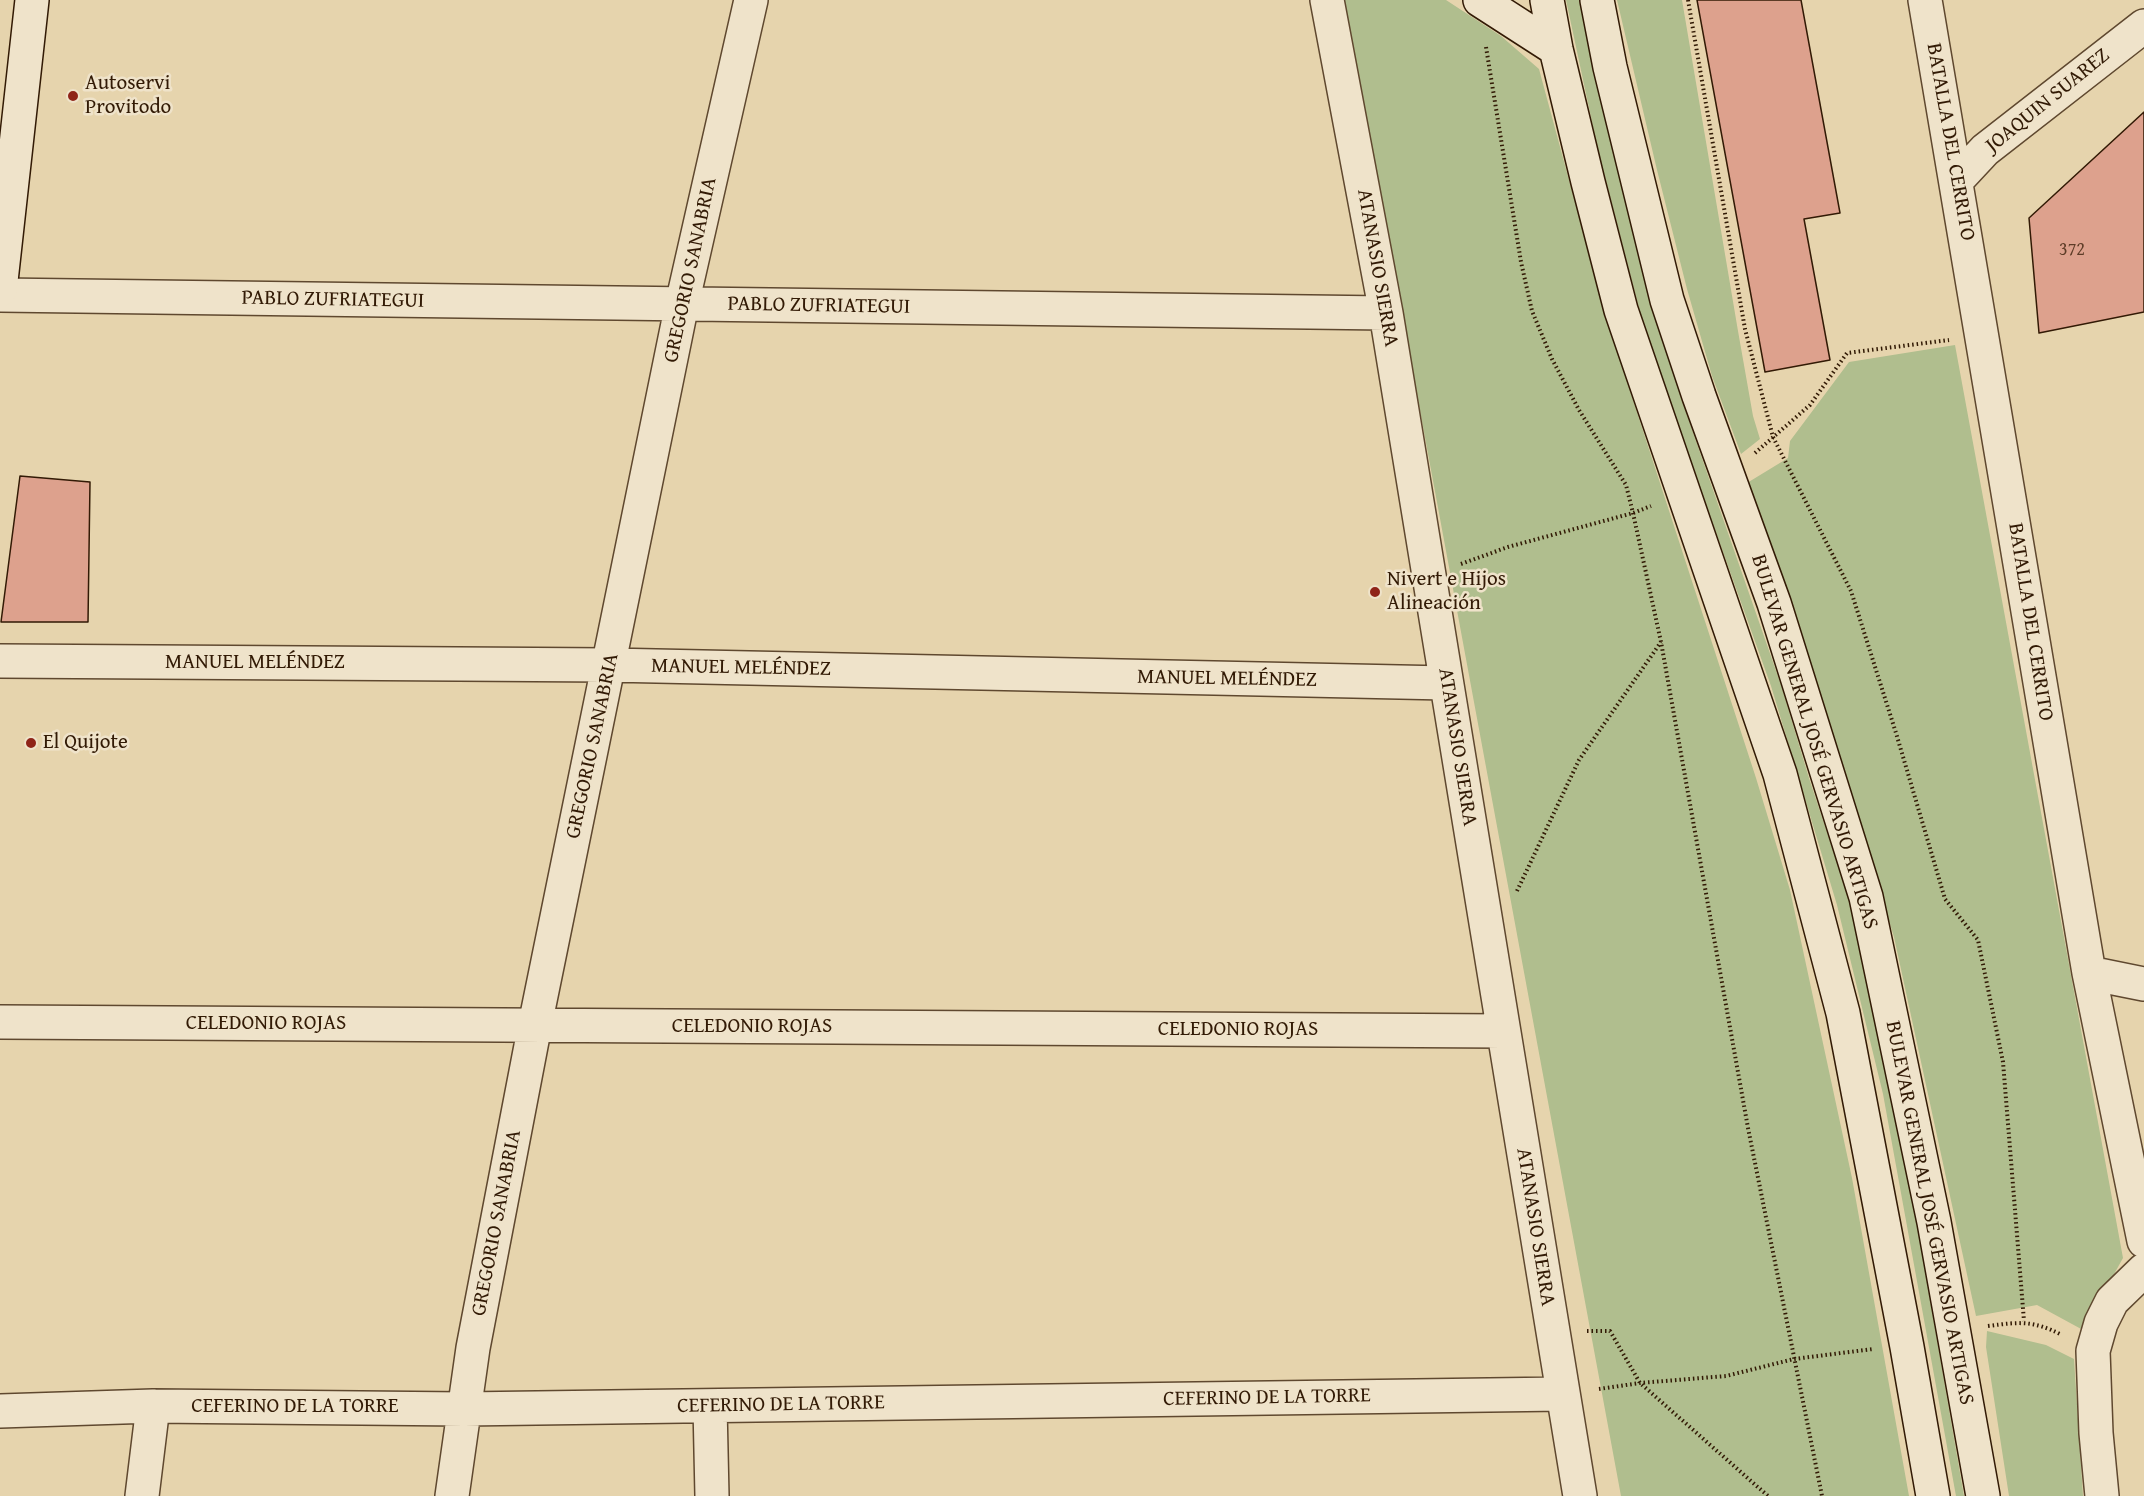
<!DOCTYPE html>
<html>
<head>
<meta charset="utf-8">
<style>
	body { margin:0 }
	canvas { display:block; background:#e6d4ad }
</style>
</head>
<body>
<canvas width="2144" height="1496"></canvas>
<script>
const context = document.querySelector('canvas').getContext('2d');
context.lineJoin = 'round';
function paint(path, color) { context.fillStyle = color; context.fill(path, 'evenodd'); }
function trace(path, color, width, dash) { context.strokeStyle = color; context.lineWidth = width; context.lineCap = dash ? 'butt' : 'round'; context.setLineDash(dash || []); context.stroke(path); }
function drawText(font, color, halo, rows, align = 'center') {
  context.font = font + ' "Gentium Book Plus",serif'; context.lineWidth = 5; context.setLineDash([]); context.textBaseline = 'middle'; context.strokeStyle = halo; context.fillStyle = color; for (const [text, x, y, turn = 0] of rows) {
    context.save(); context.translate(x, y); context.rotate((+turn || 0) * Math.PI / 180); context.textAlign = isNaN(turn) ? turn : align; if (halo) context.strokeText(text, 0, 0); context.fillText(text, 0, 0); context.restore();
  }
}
const green = new Path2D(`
	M1344 0H1446L1501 36 1539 69 1606 317 1756 778 1790 890 1852 1178 1909 1496H1621Z
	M1566 0H1579L1613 148 1681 398 1781 685 1809 778 1851 905 1894 1092 1964 1496H1956L1883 1094 1837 905 1771 686 1700 488 1640 312 1598 150Z
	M1617 0H1682L1738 331 1753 416 1760 439 1741 454 1712 376 1687 289 1657 170Z
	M1955 345 2123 1258 2083 1330 2037 1305 1976 1316 1894 937 1792 604 1747 483 1788 458 1790 441 1849 362Z
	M1987 1331 2046 1345 2074 1359 2083 1496H2009L1986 1347Z`);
const building = new Path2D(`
	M1697 0H1801L1840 213 1804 219 1830 360 1765 372Z
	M2144 112V312L2039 333 2029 218Z
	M20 476 90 482 88 622H1Z`);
const path = new Path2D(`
	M1688 0 1745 329 1773 437 1851 591 1896 733 1945 899 1978 940 2003 1062 2024 1321
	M1486 47 1521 262 1532 311 1552 359 1579 410 1626 485 1633 513 1661 642 1748 1128 1822 1496
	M1755 453 1810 405 1847 353 1949 340
	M1461 564 1508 547 1633 513 1651 506
	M1517 891 1579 760 1661 642
	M1988 1326C2019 1322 2033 1320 2062 1335
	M1587 1331H1610L1640 1383 1768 1496
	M1599 1389 1640 1383 1726 1376 1794 1359 1873 1349`);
const street = new Path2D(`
	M1327 0 1386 313 1580 1496
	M1925 0 2089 973 2144 1241
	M1957 180 1985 150 2144 26
	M0 295 1386 313
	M0 661 610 665 1446 683
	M2089 973 2144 984
	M0 1022 1503 1031
	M710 1406 712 1496
	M0 1411 153 1406 464 1409 1562 1394
	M142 1496 153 1406
	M452 1496 473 1348 535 1025 682 304 751 0
	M2102 1496 2096 1433 2093 1351 2101 1323 2112 1301 2144 1270`);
const secondary = new Path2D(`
	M1480 0 1556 49
	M1547 0 1556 49 1588 182 1621 310 1780 774 1843 1013 1907 1347 1933 1496
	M1597 0 1610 67 1667 300 1699 396 1774 603 1866 897 1934 1222 1983 1496
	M0 290 32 0`);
const markers = [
	[73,96,6,"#8f2418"],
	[1375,592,6,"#8f2418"],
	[31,743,6,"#8f2418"]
];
const numberNames = [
	["372",2072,250]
];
const poiNames = [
	["Autoservi",85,84],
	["Provitodo",85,108],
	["Nivert e Hijos",1387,580],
	["Alineación",1387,604],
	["El Quijote",43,743]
];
const streetNames = [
	["JOAQUIN SUAREZ",2048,101,-39],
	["BATALLA DEL CERRITO",1950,142,80],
	["ATANASIO SIERRA",1377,268,80],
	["GREGORIO SANABRIA",691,270,-78],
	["PABLO ZUFRIATEGUI",333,300,1],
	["PABLO ZUFRIATEGUI",819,306,1],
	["BATALLA DEL CERRITO",2030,622,81],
	["MANUEL MELÉNDEZ",255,663],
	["MANUEL MELÉNDEZ",741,668,1],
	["MANUEL MELÉNDEZ",1227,679,1],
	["BULEVAR GENERAL JOSÉ GERVASIO ARTIGAS",1814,742,73],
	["GREGORIO SANABRIA",593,746,-78],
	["ATANASIO SIERRA",1457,747,81],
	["CELEDONIO ROJAS",266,1024],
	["CELEDONIO ROJAS",752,1027],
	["CELEDONIO ROJAS",1238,1030],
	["BULEVAR GENERAL JOSÉ GERVASIO ARTIGAS",1929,1213,79],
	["GREGORIO SANABRIA",497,1223,-79],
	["ATANASIO SIERRA",1535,1227,81],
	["CEFERINO DE LA TORRE",1267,1398,-1],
	["CEFERINO DE LA TORRE",781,1405,-1],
	["CEFERINO DE LA TORRE",295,1407]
];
paint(green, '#b0be8e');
paint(building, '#dda18d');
trace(building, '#321a05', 1.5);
trace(street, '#5f482f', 36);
trace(secondary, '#321a05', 36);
trace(path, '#321a05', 4, [1.5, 3]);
trace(street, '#efe3ca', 33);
trace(secondary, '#efe3ca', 33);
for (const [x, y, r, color] of markers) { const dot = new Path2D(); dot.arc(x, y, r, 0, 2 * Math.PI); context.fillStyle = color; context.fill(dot); trace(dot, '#efe3ca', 2); }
drawText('18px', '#5d3c27', null, numberNames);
drawText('21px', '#321a05', '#efe3ca', poiNames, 'left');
drawText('21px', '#321a05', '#efe3ca', streetNames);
</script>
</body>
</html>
